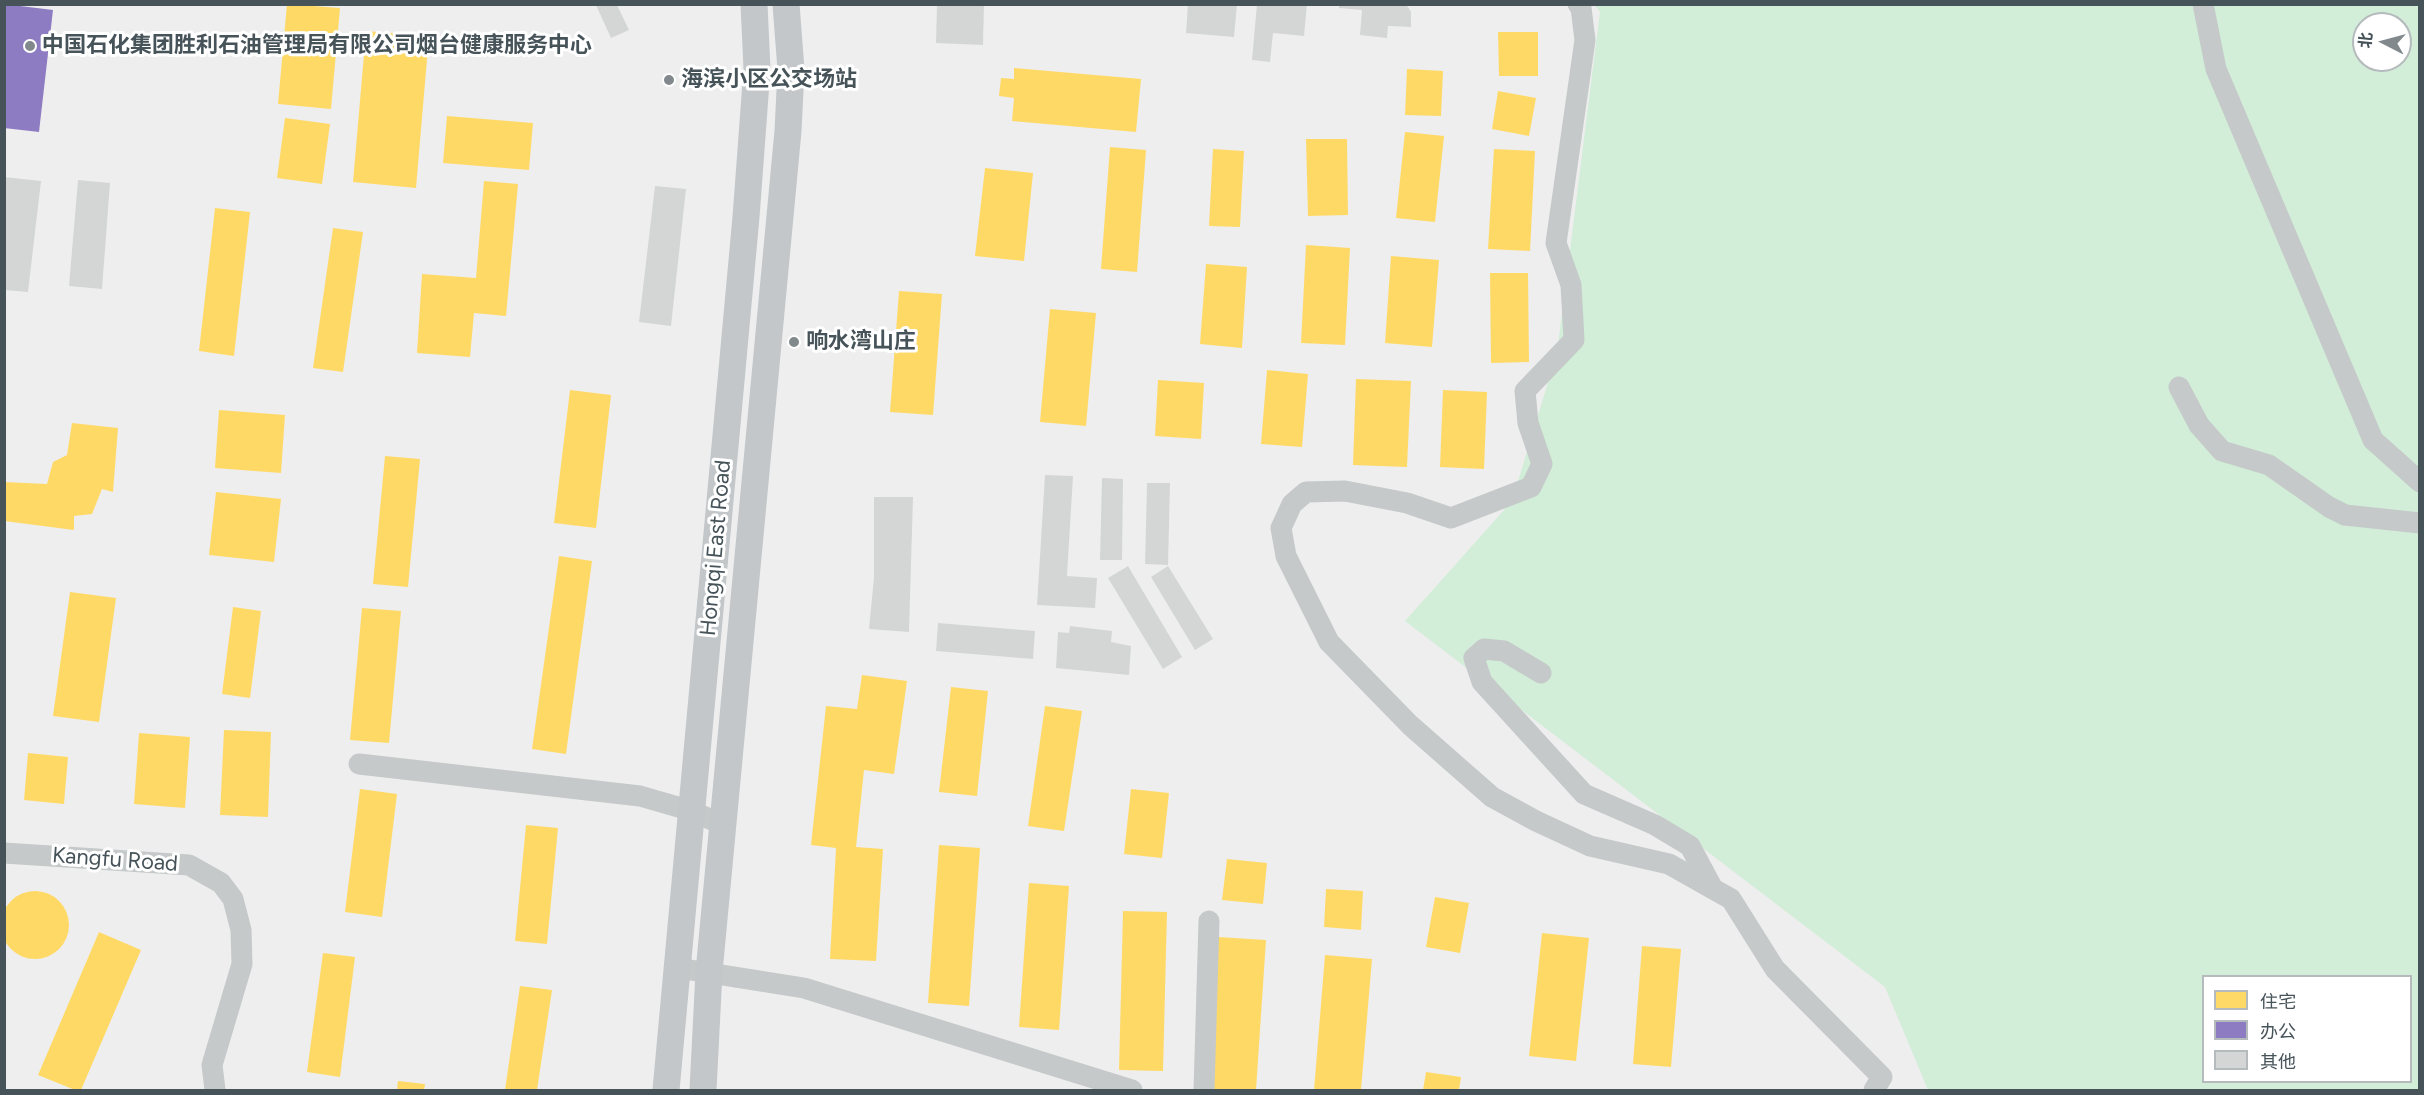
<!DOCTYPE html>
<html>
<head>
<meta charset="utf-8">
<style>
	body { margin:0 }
	#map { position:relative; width:2424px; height:1095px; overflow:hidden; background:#eee; font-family:Figtree,"Noto Sans SC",sans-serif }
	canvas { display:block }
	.frame { position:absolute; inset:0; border:6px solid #465359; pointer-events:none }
	.legend { position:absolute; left:2202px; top:975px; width:210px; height:108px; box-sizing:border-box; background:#fff; border:2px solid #b5babd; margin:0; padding:8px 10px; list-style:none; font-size:18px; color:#465359 }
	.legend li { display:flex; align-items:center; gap:12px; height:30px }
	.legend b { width:30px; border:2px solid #b5babd }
	.north { position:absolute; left:2352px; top:12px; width:60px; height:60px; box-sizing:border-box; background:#fff; border:2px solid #b5babd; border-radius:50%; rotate:276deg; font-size:16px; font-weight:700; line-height:24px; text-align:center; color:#465359 }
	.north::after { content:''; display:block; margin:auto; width:21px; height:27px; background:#81898d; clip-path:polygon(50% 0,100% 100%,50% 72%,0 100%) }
</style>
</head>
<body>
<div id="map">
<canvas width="2424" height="1095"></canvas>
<div class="frame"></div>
<ul class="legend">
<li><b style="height:16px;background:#ffd966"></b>住宅</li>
<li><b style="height:16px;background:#8e7cc3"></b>办公</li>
<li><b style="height:16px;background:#d4d6d6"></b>其他</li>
</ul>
<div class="north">北</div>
</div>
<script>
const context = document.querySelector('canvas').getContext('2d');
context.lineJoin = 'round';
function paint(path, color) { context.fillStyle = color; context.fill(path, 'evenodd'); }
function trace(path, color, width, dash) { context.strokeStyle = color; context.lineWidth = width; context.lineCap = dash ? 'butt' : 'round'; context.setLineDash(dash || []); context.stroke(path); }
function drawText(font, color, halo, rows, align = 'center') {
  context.font = font + ' Figtree,"Noto Sans SC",sans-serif'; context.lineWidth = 6; context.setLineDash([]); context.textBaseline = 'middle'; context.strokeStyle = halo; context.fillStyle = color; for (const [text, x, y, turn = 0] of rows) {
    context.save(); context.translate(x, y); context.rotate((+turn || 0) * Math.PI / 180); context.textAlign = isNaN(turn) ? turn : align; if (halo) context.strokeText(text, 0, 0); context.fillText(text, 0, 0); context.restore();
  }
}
const green = new Path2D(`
	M1595 5H2419V1090H1928L1885 987 1405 621 1512 501 1557 353 1600 12ZM2364 24H2400V60H2364ZM2204 976H2410V1082H2204Z`);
const homes = new Path2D(`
	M287 4 340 8 331 109 278 104Z
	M366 31 429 36 416 188 353 182Z
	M1498 32H1538V76H1499Z
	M1014 68 1141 79 1136 132 1012 121 1014 98 999 96 1001 78 1014 79Z
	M1407 69 1443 71 1441 116 1405 115Z
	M1498 91 1536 98 1529 136 1492 129Z
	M447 116 533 123 529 170 443 163Z
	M285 118 330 124 322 184 277 178Z
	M1405 132 1444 136 1435 222 1396 218Z
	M1306 139H1347L1348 215 1308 216Z
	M1110 147 1146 150 1137 272 1101 269Z
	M1213 149 1244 151 1240 227 1209 226Z
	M1494 149 1535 151 1530 251 1488 249Z
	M985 168 1033 173 1024 261 975 256Z
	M484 181 518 184 506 316 474 313 470 357 417 353 422 274 476 278Z
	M215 208 250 212 234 356 199 351Z
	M333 228 363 232 343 372 313 368Z
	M1306 245 1350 248 1345 345 1301 343Z
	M1391 256 1439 260 1432 347 1385 343Z
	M1206 264 1247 267 1242 348 1200 344Z
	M1490 273H1528L1529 362 1491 363Z
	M899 291 942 294 933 415 890 412Z
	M1050 309 1096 313 1086 426 1040 422Z
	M1267 370 1308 374 1302 447 1261 444Z
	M1356 379 1411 381 1407 467 1353 465Z
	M1158 380 1204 383 1201 439 1155 436Z
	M570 390 611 395 596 528 554 523Z
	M1443 390 1487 392 1484 469 1440 467Z
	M219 410 285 415 281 473 215 468Z
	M72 423 118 428 113 492 102 489 92 514 74 516V530L4 521V482L47 484 53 462 67 455Z
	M385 456 420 459 408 587 373 584Z
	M216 492 281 499 274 562 209 555Z
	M559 556 592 561 566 754 532 749Z
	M70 592 116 598 99 722 53 716Z
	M233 607 261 611 250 698 222 694Z
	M362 608 401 611 389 743 350 740Z
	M862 675 907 681 894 774 864 770 856 847 883 849 876 961 830 959 836 848 811 845 826 706 857 709Z
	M951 687 988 691 977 796 939 792Z
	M1045 706 1082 711 1064 831 1028 826Z
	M224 730 271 732 268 817 220 815Z
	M139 733 190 737 185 808 134 804Z
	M28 753 68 757 64 804 24 800Z
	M360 789 397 794 382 917 345 912Z
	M1131 789 1169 793 1162 858 1124 854Z
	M526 825 558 828 547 944 515 941Z
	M939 845 980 848 969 1006 928 1003Z
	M1227 859 1267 863 1263 904 1222 900Z
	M1029 883 1069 886 1059 1030 1019 1027Z
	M1326 889 1363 891 1361 930 1324 927Z
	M1 925a34 34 0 1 1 68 0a34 34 0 1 1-68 0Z
	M1435 897 1469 903 1460 953 1426 947Z
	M1123 911 1167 912 1163 1071 1119 1070Z
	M99 932 141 950 81 1090H75L38 1075Z
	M1542 933 1589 938 1576 1061 1529 1056Z
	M1218 937 1266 940 1256 1090H1208Z
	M1642 946 1681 949 1671 1067 1633 1064Z
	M323 953 355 957 340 1077 307 1072Z
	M1325 955 1372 959 1361 1090H1314Z
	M520 986 552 990 537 1090H505Z
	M1426 1072 1461 1077 1459 1090H1423Z
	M398 1081 425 1084 424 1090H397Z`);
const offices = new Path2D(`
	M4 4 53 10 39 132 4 128Z`);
const building = new Path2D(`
	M937 4H984L983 45 936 43Z
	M1188 4H1237L1234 37 1186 33Z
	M1257 4H1307L1304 36 1273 33 1270 62 1252 60Z
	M1339 4H1406L1411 12V27L1388 26 1387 38 1360 35 1362 10 1339 8Z
	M596 5H617L629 30 611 38Z
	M4 177 41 181 28 292 4 290Z
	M78 180 110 183 102 289 69 286Z
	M655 186 686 189 671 326 639 322Z
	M1045 475 1073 476 1067 576 1097 578 1095 608 1037 605Z
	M1102 478 1123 479 1122 560H1100Z
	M1147 483H1170L1168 565 1145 564Z
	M874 497H913L909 632 869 629 874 577Z
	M1128 566 1182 657 1163 669 1108 578Z
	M1168 566 1213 639 1195 650 1151 577Z
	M938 623 1035 631 1033 659 936 651Z
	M1070 626 1112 631 1111 642 1131 646 1129 675 1056 668 1058 632 1069 633Z`);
const minor = new Path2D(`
	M1578 4 1581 8 1585 40 1556 243 1571 285 1574 340 1525 391 1528 423 1542 464 1531 487 1451 518 1407 503 1345 491 1306 492 1292 504 1281 528 1286 556 1329 642 1410 725 1492 797 1536 821 1590 846 1669 864 1731 899 1775 969 1882 1077 1874 1090
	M2203 4 2216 69 2373 440 2420 482
	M2179 387 2199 425 2222 451 2269 465 2329 507 2345 515 2420 523
	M1541 673 1504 651 1484 649 1474 658 1482 682 1584 794 1655 825 1690 846 1713 889
	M359 764 640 796 692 811 723 825
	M4 853 189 865 221 883 233 899 241 930 242 964 212 1065 215 1090
	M678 968 804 988 1132 1090
	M1204 1090 1209 921`);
const major = new Path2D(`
	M666 1090 746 217 757 69 754 4
	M703 1090 709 972 788 131 791 70 786 4`);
const markers = [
	[30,46,6,"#81898d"],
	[669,80,6,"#81898d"],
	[794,342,6,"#81898d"]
];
const poiNames = [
	["中国石化集团胜利石油管理局有限公司烟台健康服务中心",42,46],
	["海滨小区公交场站",681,80],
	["响水湾山庄",806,342]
];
const streetNames = [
	["Hongqi East Road",716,548,-85],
	["Kangfu Road",115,860,4]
];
paint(green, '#d2edd8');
paint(homes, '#ffd966');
paint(offices, '#8e7cc3');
paint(building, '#d4d6d6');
trace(minor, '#c5c9c9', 21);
trace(major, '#c3c7c9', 27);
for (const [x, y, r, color] of markers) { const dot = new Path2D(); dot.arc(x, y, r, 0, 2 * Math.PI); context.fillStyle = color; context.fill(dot); trace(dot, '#fff', 2); }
drawText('bold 22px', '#465359', '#fff', poiNames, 'left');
drawText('22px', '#465359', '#fff', streetNames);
</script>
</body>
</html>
